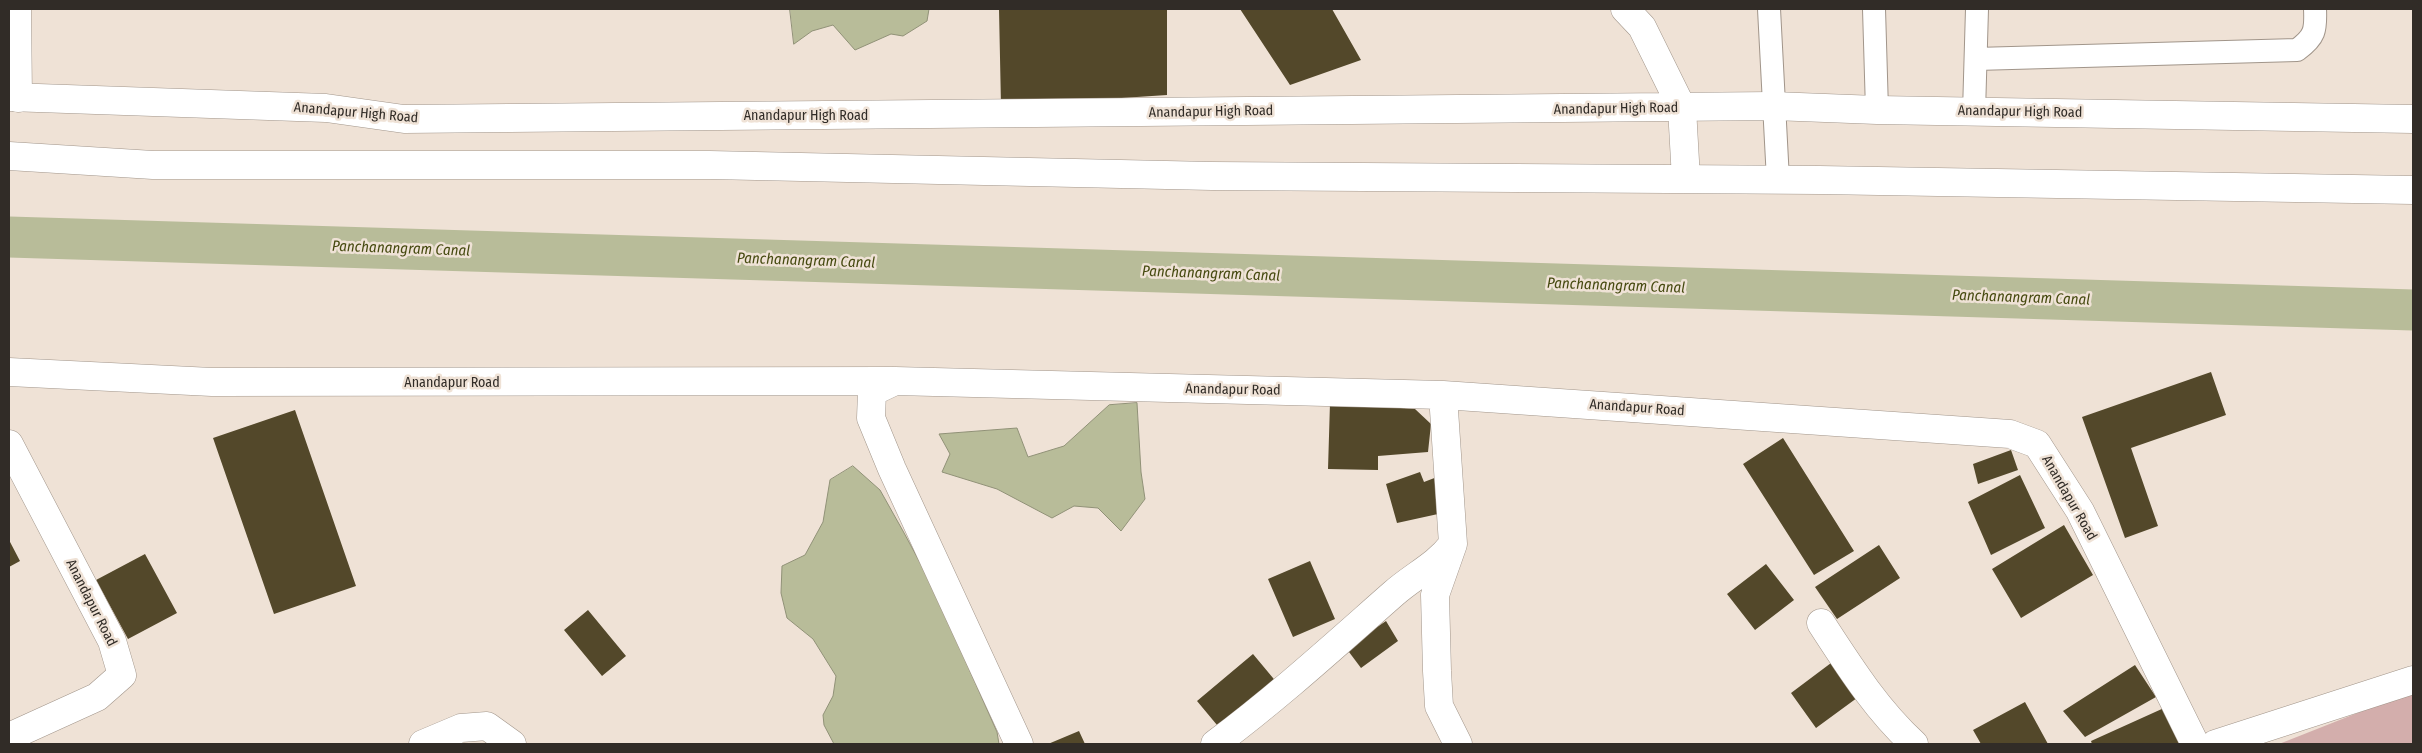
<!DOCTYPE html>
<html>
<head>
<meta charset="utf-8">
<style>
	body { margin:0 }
	#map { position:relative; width:2422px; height:753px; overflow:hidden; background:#efe2d6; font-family:"Fira Sans Condensed",sans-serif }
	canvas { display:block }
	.frame { position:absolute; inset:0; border:10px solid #312c27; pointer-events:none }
</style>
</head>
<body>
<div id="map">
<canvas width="2422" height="753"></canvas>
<div class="frame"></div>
</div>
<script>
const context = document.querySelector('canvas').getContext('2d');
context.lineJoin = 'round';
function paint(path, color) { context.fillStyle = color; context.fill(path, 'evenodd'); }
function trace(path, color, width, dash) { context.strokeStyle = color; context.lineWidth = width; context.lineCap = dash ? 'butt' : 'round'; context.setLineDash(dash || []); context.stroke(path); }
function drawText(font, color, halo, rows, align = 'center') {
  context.font = font + ' "Fira Sans Condensed",sans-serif'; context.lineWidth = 5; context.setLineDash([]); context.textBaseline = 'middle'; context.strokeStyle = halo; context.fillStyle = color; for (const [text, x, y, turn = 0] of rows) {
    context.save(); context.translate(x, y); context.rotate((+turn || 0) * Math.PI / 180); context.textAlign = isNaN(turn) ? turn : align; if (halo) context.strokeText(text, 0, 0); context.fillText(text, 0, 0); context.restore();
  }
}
const green = new Path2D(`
	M2413 691V744H2279Z`);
const water = new Path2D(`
	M790 9H929L927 21 903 36 891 34 855 50 833 25 812 31 794 44Z
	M1137 403 1141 472 1145 499 1121 531 1098 508 1074 506 1052 518 997 489 942 472 950 454 939 434 1017 428 1028 457 1064 446 1109 405Z
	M853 466 880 490 903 531 932 585 997 732 999 744H834L824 725 823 715 833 696 836 676 813 639 787 618 781 593 782 566 805 555 823 522 830 480Z`);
const canal = new Path2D(`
	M9 237 2413 310`);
const building = new Path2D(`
	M999 9H1167V95L1001 106Z
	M1240 9H1332L1361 60 1290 85Z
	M2211 372 2226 415 2131 448 2158 526 2125 538 2082 417Z
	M1330 403 1415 409 1431 424 1428 452 1378 456V470L1328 469Z
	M295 410 356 586 274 614 213 438Z
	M1783 438 1854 551 1814 575 1743 464Z
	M2011 450 2018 470 1978 484 1973 464Z
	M1420 472 1424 482 1437 477 1438 514 1397 523 1386 484Z
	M2020 475 2045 528 1991 555 1968 502Z
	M2064 525 2093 575 2021 618 1992 569Z
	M9 540 20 561 9 567Z
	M1879 545 1900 578 1837 619 1815 587Z
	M145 554 177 613 128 639 96 580Z
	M1310 561 1335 619 1293 637 1268 579Z
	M1766 564 1794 600 1755 630 1727 594Z
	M588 610 626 656 602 676 564 630Z
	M1386 621 1398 641 1361 668 1346 648Z
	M1253 654 1278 684 1222 731 1197 701Z
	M1835 660 1861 695 1816 728 1791 693Z
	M2135 665 2156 697 2085 737 2063 711Z
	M2025 702 2048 744H1981L1973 730Z
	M2164 708 2181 744H2092L2091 741Z
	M1079 731 1085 744H1048Z`);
const service = new Path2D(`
	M1769 9 1778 180
	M1874 9 1877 110
	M1976 59 2297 50C2315 37 2316 30 2315 9
	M1974 112 1977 9`);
const minor = new Path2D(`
	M17 9 18 98
	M9 372 212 382 892 381
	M1443 395 1453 544 1435 595 1437 671 1439 706 1458 744
	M9 444 112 641 122 675 97 697 9 737
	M1821 623C1849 666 1876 709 1914 744
	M423 744 461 728 487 726 512 744
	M1019 744 892 469 871 418 872 392 895 381 1443 395 2010 434 2037 444 2080 511 2195 744
	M1215 744C1277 698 1335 645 1393 594 1413 576 1436 566 1452 545
	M2215 744 2413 680`);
const secondary = new Path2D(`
	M1625 9 1642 27 1682 108 1686 179
	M9 97 326 108 404 119 1773 106 1877 110 2413 119
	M9 156 153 165H710L1212 176 1819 180 2413 190`);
const streetNames = [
	["Anandapur High Road",1616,109,-1],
	["Anandapur High Road",1211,112,-1],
	["Anandapur High Road",2020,112,1],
	["Anandapur High Road",356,113,5],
	["Anandapur High Road",806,116],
	["Anandapur Road",452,383],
	["Anandapur Road",1233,390,1],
	["Anandapur Road",1637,408,4],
	["Anandapur Road",2069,498,60],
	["Anandapur Road",91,603,63]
];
const waterNames = [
	["Panchanangram Canal",401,249,2],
	["Panchanangram Canal",806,261,2],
	["Panchanangram Canal",1211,274,2],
	["Panchanangram Canal",1616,286,2],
	["Panchanangram Canal",2021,298,2]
];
paint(green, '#d3aeac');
paint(water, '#b8bc99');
trace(water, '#909177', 1);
trace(canal, '#b8bc99', 41);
paint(building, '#53482a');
trace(service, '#a1958a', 24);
trace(minor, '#a1958a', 29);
trace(secondary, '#a1958a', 29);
trace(service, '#fff', 22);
trace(minor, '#fff', 28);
trace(secondary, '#fff', 28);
drawText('14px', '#312c27', '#efe2d6', streetNames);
drawText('italic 15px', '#464a10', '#efe2d6', waterNames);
</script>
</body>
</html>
